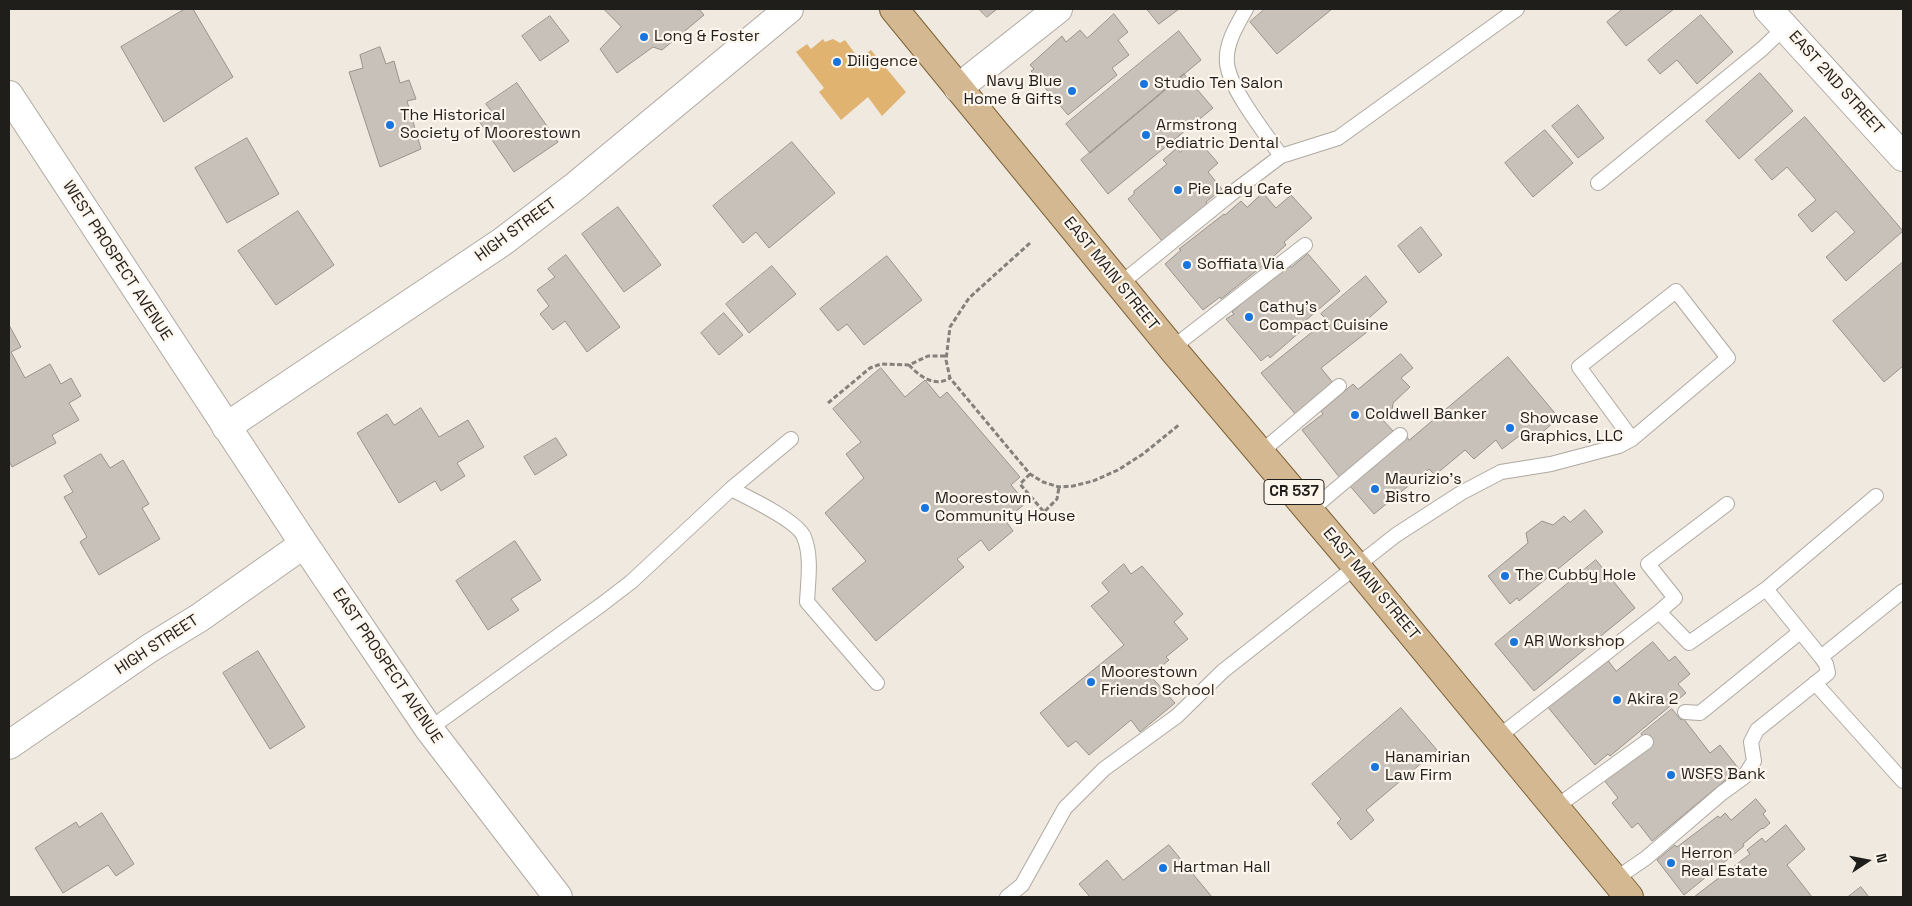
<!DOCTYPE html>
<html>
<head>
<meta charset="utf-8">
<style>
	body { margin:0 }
	#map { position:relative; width:1912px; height:906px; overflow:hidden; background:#efe9e0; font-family:"Space Grotesk",sans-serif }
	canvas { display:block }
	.frame { position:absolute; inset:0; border:10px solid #201e1b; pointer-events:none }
	.north { position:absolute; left:1842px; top:836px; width:50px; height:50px; -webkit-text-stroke:4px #fdf6ed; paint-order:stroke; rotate:79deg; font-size:14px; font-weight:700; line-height:20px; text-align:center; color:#201e1b }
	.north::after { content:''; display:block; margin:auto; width:18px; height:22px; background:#201e1b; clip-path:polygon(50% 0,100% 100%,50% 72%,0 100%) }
</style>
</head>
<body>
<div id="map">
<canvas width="1912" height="906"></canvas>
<div class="frame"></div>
<div class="north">N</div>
</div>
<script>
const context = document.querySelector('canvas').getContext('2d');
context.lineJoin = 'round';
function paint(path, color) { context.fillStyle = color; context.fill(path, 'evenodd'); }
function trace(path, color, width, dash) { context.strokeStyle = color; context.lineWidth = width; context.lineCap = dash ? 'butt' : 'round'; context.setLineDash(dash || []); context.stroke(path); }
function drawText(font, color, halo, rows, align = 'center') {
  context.font = font + ' "Space Grotesk",sans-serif'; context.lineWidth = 4.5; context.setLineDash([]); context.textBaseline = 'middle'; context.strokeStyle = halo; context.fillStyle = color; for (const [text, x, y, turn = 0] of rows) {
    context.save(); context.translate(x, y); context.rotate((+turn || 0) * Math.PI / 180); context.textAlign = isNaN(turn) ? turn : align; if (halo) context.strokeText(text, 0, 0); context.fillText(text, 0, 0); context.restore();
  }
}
const green = new Path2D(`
	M823 39 825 42 833 39 840 43 845 40 859 59 871 50 906 92 882 116 868 97 841 120 819 92 824 88 796 52 807 44 811 49Z`);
const building = new Path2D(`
	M185 9H193L233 77 164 122 121 47Z
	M604 9H699L704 15 662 50 653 47 617 73 600 49 621 27Z
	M979 9H997L987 17Z
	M1147 9H1179L1159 24Z
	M1265 9H1332L1277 54 1250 22Z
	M1623 9H1674L1626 46 1607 22Z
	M1114 14 1128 32 1118 40 1129 55 1112 68 1117 75 1068 115 1031 71 1034 69 1030 65 1062 36 1066 42 1080 30 1087 38Z
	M1701 15 1733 52 1697 84 1677 60 1660 74 1648 60Z
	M550 16 569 41 540 61 522 36Z
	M1179 31 1201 60 1090 153 1066 124Z
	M380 47 386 64 394 61 400 83 409 80 416 99 407 101 421 149 380 167 349 72 363 68 360 55Z
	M1760 73 1793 111 1739 159 1706 121Z
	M1184 74 1213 108 1108 194 1081 160Z
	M517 83 558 142 514 172 479 121 492 112 486 104Z
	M1578 105 1604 138 1578 158 1552 126Z
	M1805 117 1903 231 1846 281 1826 257 1855 232 1836 211 1812 232 1798 215 1816 200 1787 167 1772 180 1755 160Z
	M1545 130 1573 163 1533 197 1505 163Z
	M247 138 279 194 227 223 195 168Z
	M1197 139 1218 163 1208 172 1222 189 1206 202 1208 205 1162 241 1128 199 1134 194V191L1167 164 1163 160 1177 148 1180 152Z
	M792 142 835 193 769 248 756 232 743 243 713 206Z
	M1263 193 1276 208 1291 195 1312 218 1284 242 1286 245 1265 264 1221 299 1220 297 1203 310 1165 264 1181 250 1179 249 1224 214 1225 215 1241 201 1247 207Z
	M618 207 661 265 624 292 582 234Z
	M298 211 334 265 276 305 238 251Z
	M1421 227 1442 255 1419 273 1398 246Z
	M1308 254 1340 291 1298 327 1301 331 1270 358 1268 355 1261 361 1226 319 1234 314 1232 312 1270 278 1272 280 1289 265 1291 267Z
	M566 255 620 327 587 352 565 321 553 330 540 314 549 306 537 290 555 277 548 269Z
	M887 256 922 300 864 345 847 324 838 331 820 309Z
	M1903 262V366L1884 382 1833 321Z
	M772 266 796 294 749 333 726 304Z
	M1366 276 1387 302 1361 325 1367 332 1321 368 1334 384 1296 415 1261 373 1327 320 1321 314Z
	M724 313 743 335 719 355 701 333Z
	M9 325 21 347 11 352 25 378 50 364 61 384 71 378 81 396 69 403 79 420 52 435 56 443 12 467 9 461Z
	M1401 354 1413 368 1401 378 1410 387 1393 403 1392 411 1385 417 1379 416 1395 433 1340 478 1302 430 1323 414 1321 411 1353 384 1358 389Z
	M1508 357 1559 418 1534 439 1527 430 1502 449 1496 440 1474 459 1465 450 1435 475 1429 469 1374 514 1350 486 1407 437 1409 440Z
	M881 368 905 397 925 380 940 398 947 392 1020 477 1011 485 1026 503 1005 520 1013 531 989 551 981 540 957 559 964 567 876 641 832 589 866 561 825 513 864 478 846 454 861 442 833 409Z
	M421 408 439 437 468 420 484 447 457 463 465 476 441 491 435 481 399 503 357 433 387 414 394 425Z
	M556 438 567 455 535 475 524 457Z
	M101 454 110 468 123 460 149 504 142 508 160 539 99 575 80 542 87 537 64 497 73 492 64 476Z
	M1585 510 1603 532 1519 601 1517 598 1510 604 1488 576 1528 543 1526 533 1542 521 1553 525 1564 516 1570 522Z
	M515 541 541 580 511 599 519 610 488 630 456 581Z
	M1596 560 1635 608 1534 691 1495 644Z
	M1124 564 1131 574 1142 566 1183 614 1174 622 1188 639 1166 657 1169 660 1152 674 1148 670 1146 671 1175 703 1140 732 1131 720 1089 755 1076 741 1068 747 1040 713 1124 645 1091 606 1109 592 1102 583Z
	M1653 642 1669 661 1675 656 1690 674 1678 684 1686 693 1610 756 1608 754 1595 765 1547 706 1606 658 1616 671Z
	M258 651 305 727 270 749 223 673Z
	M1401 708 1437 750 1366 810 1374 820 1351 840 1337 823 1341 819 1312 784Z
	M1672 709 1681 720 1683 718 1710 753 1720 745 1739 769 1652 841 1638 823 1632 828 1612 803 1618 798 1604 780 1649 745 1641 734Z
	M1756 799 1766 811 1763 814 1770 823 1763 829 1762 828 1743 844 1744 846 1684 895 1657 860 1675 845 1677 847 1718 816 1720 818 1725 813 1731 820Z
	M102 813 134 864 116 876 108 865 63 893 35 848 76 822 79 827Z
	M1786 825 1805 849 1787 865 1812 897H1694L1750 854 1747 850 1762 838 1765 842Z
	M1169 845 1212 897H1090L1079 884 1107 860 1123 880Z
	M1861 887 1869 897H1848Z`);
const path = new Path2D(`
	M1030 243 969 298 950 327 946 360 950 378 1009 449 1030 474 1043 482 1059 487 1073 486 1093 481 1118 470 1143 454 1180 424
	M909 365C919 376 935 388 950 378
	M828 403 870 368 881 364 909 365 928 356H946
	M1030 474 1020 484 1044 512 1057 499 1059 487`);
const lane = new Path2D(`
	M1246 9C1237 25 1225 44 1227 63 1229 88 1266 134 1281 156
	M1598 183 1762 49 1785 27
	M1120 284 1236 190 1281 156 1338 138 1517 9
	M1172 348 1305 245
	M1261 452 1339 386
	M731 489 791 439
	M1310 511 1400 435
	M1766 589 1876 496
	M1659 612 1675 598 1648 564 1727 504
	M1815 683 1903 781
	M1685 712 1700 713 1800 632
	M429 729 601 605 631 582 731 489C747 497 798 521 804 537 812 556 808 581 807 602L877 683
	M1498 737 1659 612 1689 643 1766 589 1821 657 1903 591
	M1556 807 1646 742
	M1614 880 1646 858 1722 793 1744 777 1754 761 1751 742 1757 730 1828 673 1826 664 1821 657
	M1007 897 1022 885 1065 808 1104 769 1177 716 1223 671 1396 535 1461 493 1501 472 1551 464 1619 446 1632 439 1728 358 1676 291 1579 367 1632 439`);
const street = new Path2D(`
	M1768 9 1903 157
	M958 88 1058 9
	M9 95 304 544 429 729 558 897
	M226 427 502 242 573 188 789 9
	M9 745 150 648 199 618 304 544`);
const primary = new Path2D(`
	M894 9 1175 352 1356 566 1629 897`);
const markers = [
	[644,37,5,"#1975de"],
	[837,62,5,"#1975de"],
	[1144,84,5,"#1975de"],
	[1072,91,5,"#1975de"],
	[390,125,5,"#1975de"],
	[1146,135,5,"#1975de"],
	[1178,190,5,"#1975de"],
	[1187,265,5,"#1975de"],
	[1249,317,5,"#1975de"],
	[1355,415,5,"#1975de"],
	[1510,428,5,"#1975de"],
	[1375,489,5,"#1975de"],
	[925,508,5,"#1975de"],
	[1505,576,5,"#1975de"],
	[1514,642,5,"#1975de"],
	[1091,682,5,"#1975de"],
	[1617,700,5,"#1975de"],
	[1375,767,5,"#1975de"],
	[1671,775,5,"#1975de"],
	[1671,863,5,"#1975de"],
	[1163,868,5,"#1975de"]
];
const shields = [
	[1294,492,60]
];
const shieldNames = [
	["CR 537",1294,492]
];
const poiNames = [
	["Long & Foster",654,37],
	["Diligence",847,62],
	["Navy Blue",1062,82,"right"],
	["Home & Gifts",1062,100,"right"],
	["Studio Ten Salon",1154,84],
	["The Historical",400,116],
	["Society of Moorestown",400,134],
	["Armstrong",1156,126],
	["Pediatric Dental",1156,144],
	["Pie Lady Cafe",1188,190],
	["Soffiata Via",1197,265],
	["Cathy's",1259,308],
	["Compact Cuisine",1259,326],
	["Coldwell Banker",1365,415],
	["Showcase",1520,419],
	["Graphics, LLC",1520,437],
	["Maurizio's",1385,480],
	["Bistro",1385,498],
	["Moorestown",935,499],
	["Community House",935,517],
	["The Cubby Hole",1515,576],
	["AR Workshop",1524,642],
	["Moorestown",1101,673],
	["Friends School",1101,691],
	["Akira 2",1627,700],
	["Hanamirian",1385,758],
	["Law Firm",1385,776],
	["WSFS Bank",1681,775],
	["Herron",1681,854],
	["Real Estate",1681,872],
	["Hartman Hall",1173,868]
];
const streetNames = [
	["EAST 2ND STREET",1836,83,48],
	["HIGH STREET",516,230,-36],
	["WEST PROSPECT AVENUE",117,261,57],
	["EAST MAIN STREET",1111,274,51],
	["EAST MAIN STREET",1371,584,50],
	["HIGH STREET",157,645,-33],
	["EAST PROSPECT AVENUE",387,666,56]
];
paint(green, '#e1b371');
paint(building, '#c7c1b9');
trace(building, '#99938b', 1);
trace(lane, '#afa9a1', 16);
trace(street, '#afa9a1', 30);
trace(primary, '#816438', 30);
trace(path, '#84807a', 3, [5, 2.5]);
trace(lane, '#fff', 14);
trace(street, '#fff', 28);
trace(primary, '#d3b891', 28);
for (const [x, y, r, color] of markers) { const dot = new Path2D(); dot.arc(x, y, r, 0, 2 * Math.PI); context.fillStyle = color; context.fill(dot); trace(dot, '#fdf6ed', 2); }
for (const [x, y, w] of shields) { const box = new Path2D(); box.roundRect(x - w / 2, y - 12.5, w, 25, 4); context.fillStyle = '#fdf6ed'; context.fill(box); trace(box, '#201e1b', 1); }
drawText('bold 15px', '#201e1b', null, shieldNames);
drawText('16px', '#201e1b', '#fdf6ed', poiNames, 'left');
drawText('16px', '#201e1b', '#fdf6ed', streetNames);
</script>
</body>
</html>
